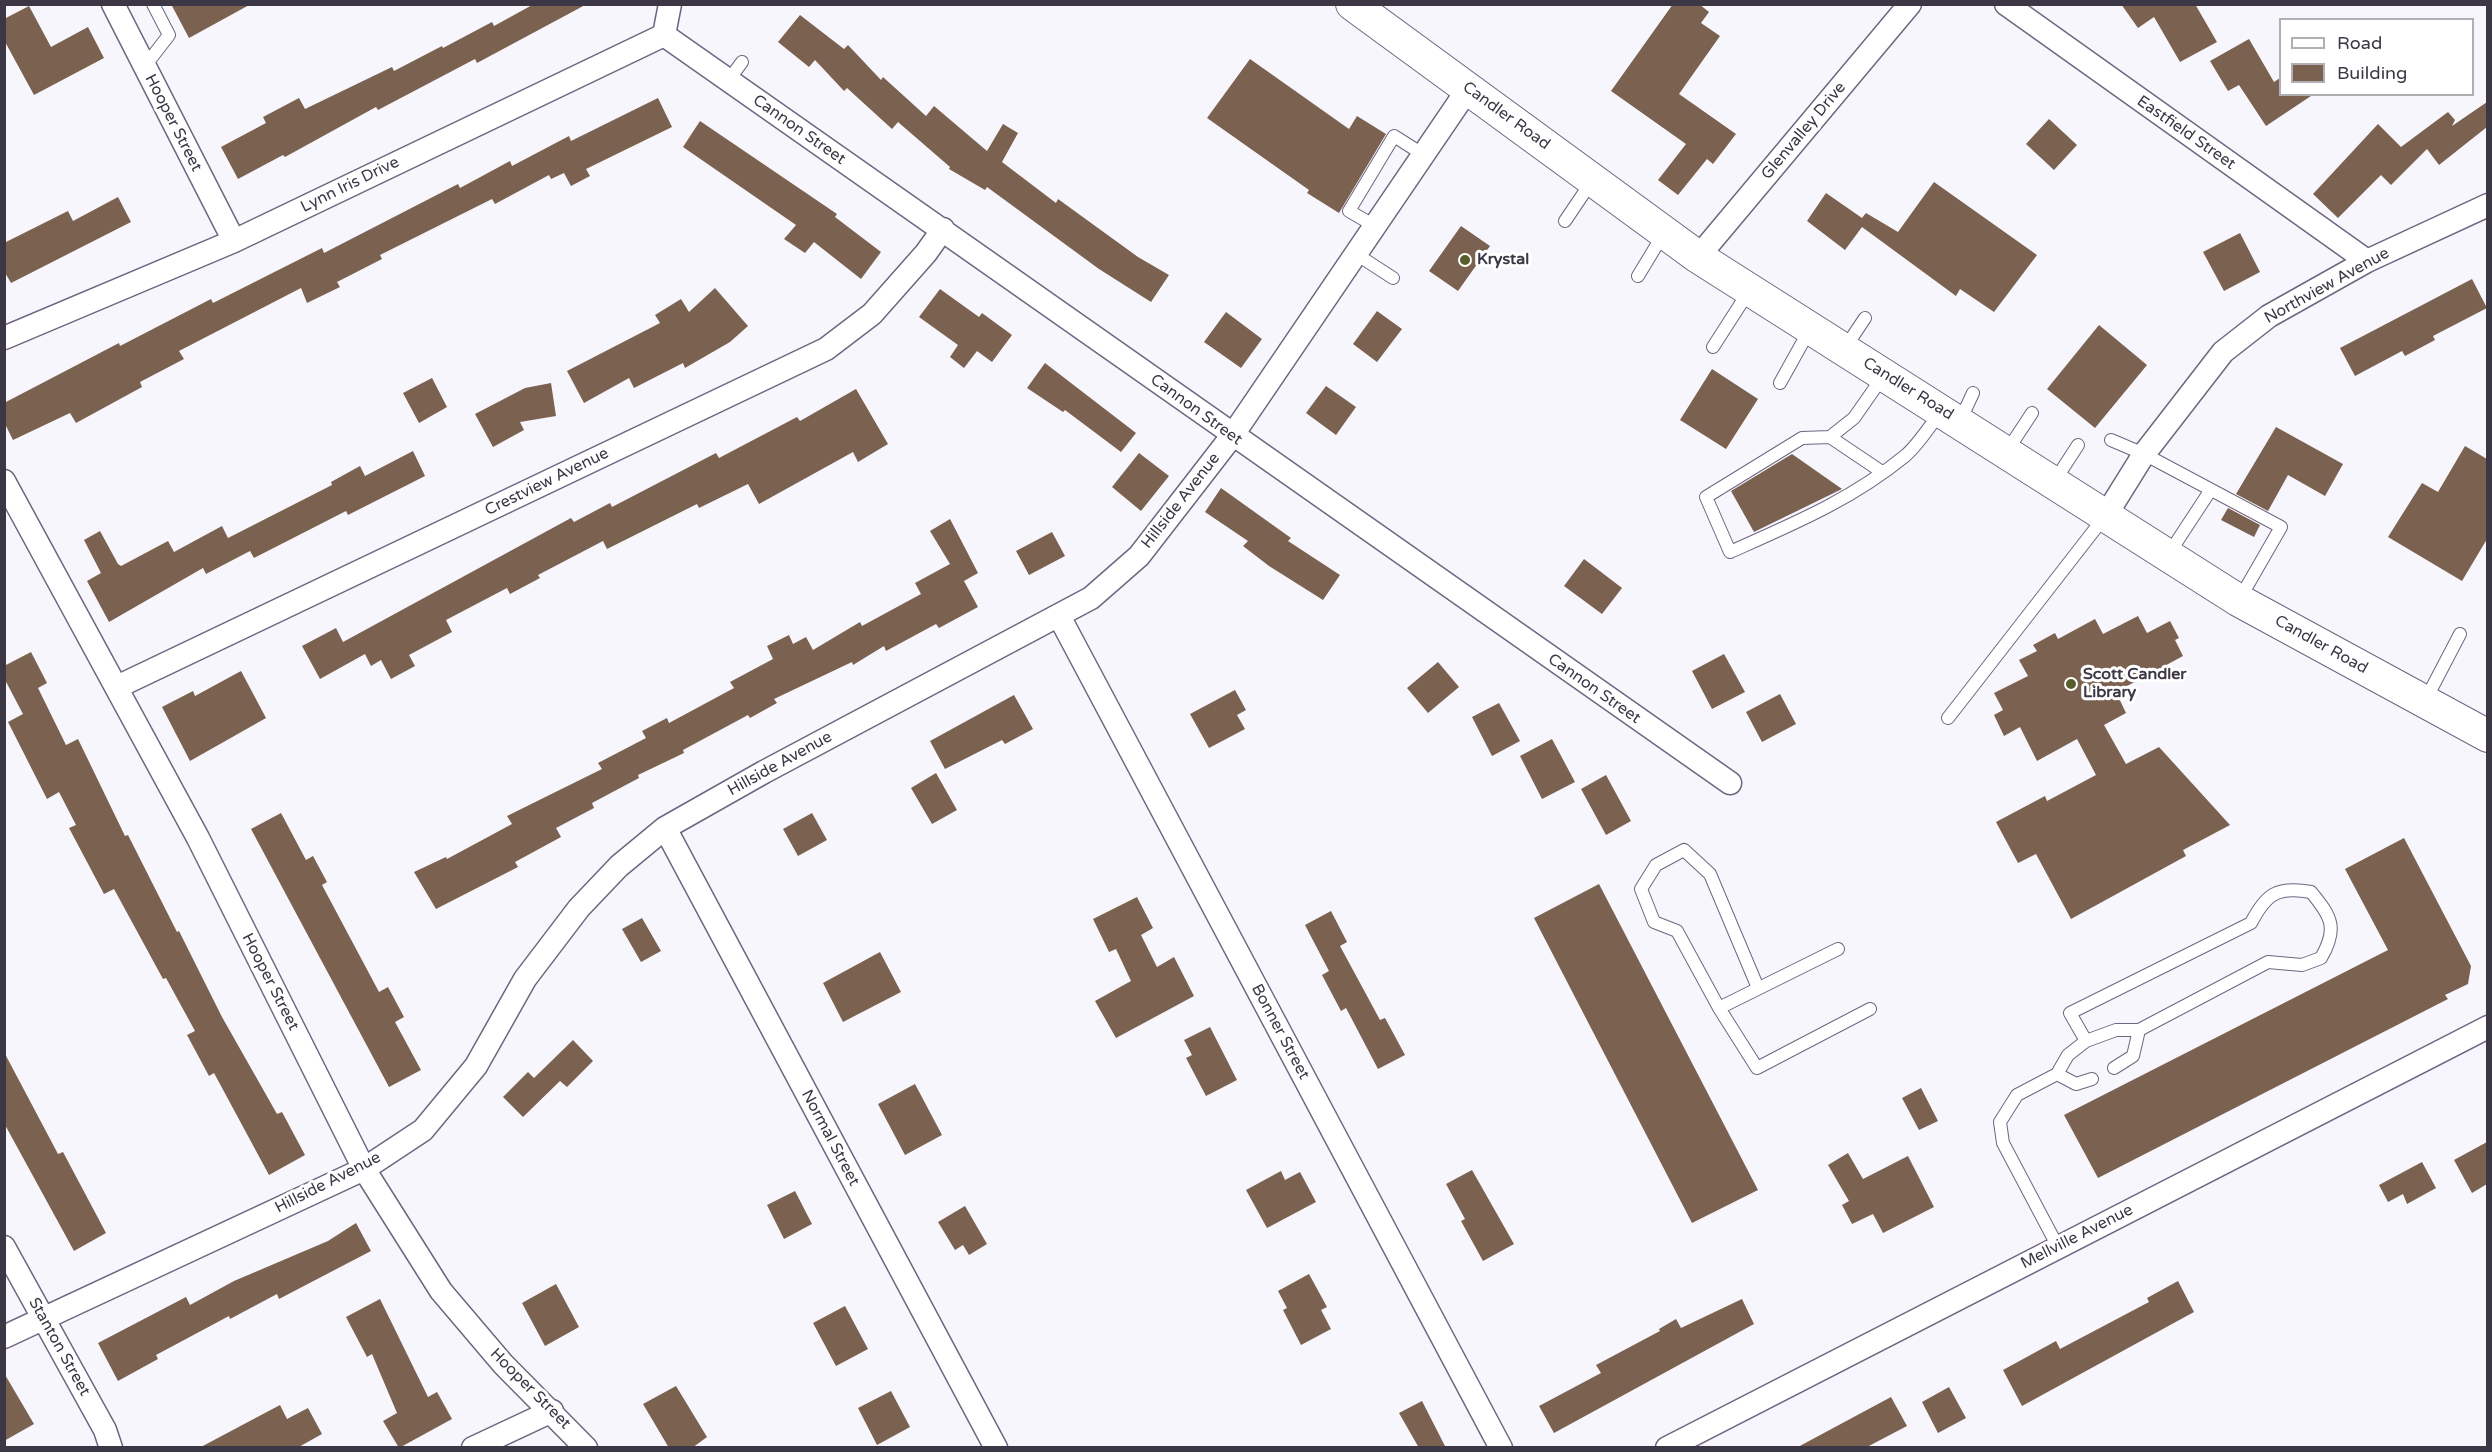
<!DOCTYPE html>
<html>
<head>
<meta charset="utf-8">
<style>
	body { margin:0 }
	#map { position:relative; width:2492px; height:1452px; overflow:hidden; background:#f8f6fd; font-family:"Varela Round",sans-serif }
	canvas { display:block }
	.frame { position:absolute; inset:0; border:6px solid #3c3744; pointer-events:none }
	.legend { position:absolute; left:2279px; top:18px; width:195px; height:78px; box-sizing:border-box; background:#fff; border:2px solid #b1afb4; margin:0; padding:8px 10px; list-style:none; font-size:18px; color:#3c3744 }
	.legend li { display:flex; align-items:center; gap:12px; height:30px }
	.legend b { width:30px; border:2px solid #b1afb4 }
</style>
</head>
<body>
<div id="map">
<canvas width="2492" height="1452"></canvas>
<div class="frame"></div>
<ul class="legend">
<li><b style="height:8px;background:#fff"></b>Road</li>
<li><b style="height:16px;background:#7b614f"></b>Building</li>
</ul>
</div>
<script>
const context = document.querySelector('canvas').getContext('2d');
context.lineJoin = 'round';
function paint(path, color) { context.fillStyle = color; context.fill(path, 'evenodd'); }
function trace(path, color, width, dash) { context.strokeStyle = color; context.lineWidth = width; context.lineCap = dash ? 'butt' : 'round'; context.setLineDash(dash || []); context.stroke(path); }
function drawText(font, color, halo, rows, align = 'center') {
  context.font = font + ' "Varela Round",sans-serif'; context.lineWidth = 6; context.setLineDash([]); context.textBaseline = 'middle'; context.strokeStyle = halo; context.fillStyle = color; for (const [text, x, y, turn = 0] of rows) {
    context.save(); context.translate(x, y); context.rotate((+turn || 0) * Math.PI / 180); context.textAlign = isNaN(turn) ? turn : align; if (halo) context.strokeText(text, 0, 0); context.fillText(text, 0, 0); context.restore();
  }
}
const building = new Path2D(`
	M171 4H251L189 38Z
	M534 4H587L477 63 475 59 378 110 376 107 285 157 283 155 238 179 221 147 266 123 263 117 299 98 305 109 392 67 394 71 442 46 443 48 492 22 494 26Z
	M1673 4H1699L1709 12 1701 23 1720 36 1679 94 1736 134 1713 164 1707 159 1678 195 1658 180 1686 144 1611 91Z
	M2121 4H2195L2217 42 2180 62 2154 17 2138 28Z
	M29 6 51 47 88 27 104 58 34 95 4 40V19Z
	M800 15 844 49 848 45 881 80 883 77 926 116 934 106 987 151 1003 124 1018 133 1002 162 1056 203 1058 199 1138 257 1169 275 1151 302 1099 269 987 187 985 190 949 169 950 167 898 122 892 129 847 88 844 91 815 60 809 67 778 42Z
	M2249 39 2274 82 2280 78V94H2314L2266 126 2239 85 2228 91 2210 61Z
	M1250 59 1349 129 1357 116 1386 134 1339 213 1307 193 1309 190 1207 118Z
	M658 98 672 127 586 169 590 176 571 186 564 173 551 179 549 175 495 204 492 199 380 255 382 259 337 282 340 287 307 303 301 288 179 351 184 359 140 382 142 387 76 423 70 413 13 440 4 422V403L119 343 120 346 211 299 213 303 322 248 324 253 458 184 460 188 510 161 512 166 569 136 571 141Z
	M2487 102V127L2439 165 2427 149 2391 185 2381 175 2338 218 2313 194 2378 124 2401 147 2448 112 2455 120 2452 126Z
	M2049 119 2077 145 2054 170 2026 144Z
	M700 121 837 214 835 217 881 252 861 279 814 242 805 253 784 239 796 225 683 147Z
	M1934 182 2037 255 1994 312 1960 289 1956 296 1862 227 1845 250 1807 221 1826 193 1862 218 1866 213 1898 232Z
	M118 197 131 222 11 283 4 271V243L68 211 73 221Z
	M1461 226 1490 246 1458 291 1429 271Z
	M2240 233 2260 272 2224 291 2203 252Z
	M2472 279 2487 308 2433 336 2435 340 2405 356 2402 351 2355 376 2340 348Z
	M715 288 748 326 730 342 685 368 683 363 634 388 629 378 584 403 567 371 660 323 655 315 681 299 689 312Z
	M940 289 979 317 982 313 1012 335 992 362 977 351 964 368 950 357 958 345 919 317Z
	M1377 311 1402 329 1377 362 1353 344Z
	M1226 312 1262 339 1241 368 1204 342Z
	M2099 325 2147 365 2095 428 2047 389Z
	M1045 363 1136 433 1121 452 1065 410 1063 412 1027 388Z
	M1712 369 1758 399 1726 449 1680 420Z
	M432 378 447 407 419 423 403 393Z
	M551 383 556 416 520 422 524 430 493 447 475 414 525 388Z
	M1326 386 1356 407 1336 435 1306 413Z
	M856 389 888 444 858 462 853 452 759 504 748 484 699 508 697 504 607 549 603 541 538 575 540 578 510 594 507 588 446 620 452 632 409 655 415 666 391 679 381 660 371 666 365 654 320 679 302 646 336 628 343 642 571 518 574 522 610 503 612 507 716 453 719 458 797 417 800 421Z
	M2276 427 2343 464 2325 496 2288 475 2268 511 2236 494Z
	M2465 446 2487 459V539L2462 581 2388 537 2422 483 2438 492Z
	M413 451 425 476 348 515 346 511 254 558 250 551 206 574 203 568 109 622 87 581 101 573 84 540 100 531 118 564 121 566 168 541 174 552 222 526 228 538 332 485 331 482 360 466 365 476Z
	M1139 453 1169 476 1141 511 1112 487Z
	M1792 454 1842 489 1754 532 1731 491Z
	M1221 488 1291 538 1288 541 1340 575 1323 600 1269 566 1243 546 1248 541 1205 512Z
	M2228 508 2260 525 2254 537 2221 520Z
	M950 519 978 573 964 581 978 607 939 628 936 624 886 651 884 646 853 665 852 662 774 699 777 703 750 718 748 715 683 750 684 753 638 775 639 778 592 803 594 808 556 828 561 837 515 862 518 867 436 909 414 872 446 857 447 859 512 824 507 816 602 769 598 763 646 738 642 731 667 718 669 723 734 688 730 682 773 659 767 646 789 635 793 644 806 637 813 650 860 622 862 626 921 594 915 583 950 564 930 531Z
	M1052 532 1065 556 1029 575 1016 551Z
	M1584 559 1622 588 1602 614 1564 586Z
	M2138 616 2147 633 2170 621 2179 638 2175 640 2183 656 2116 692 2126 713 2104 725 2126 764 2159 747 2230 825 2183 850 2186 856 2071 919 2036 854 2018 863 1996 822 2045 796 2047 801 2096 775 2077 739 2037 761 2020 727 2004 736 1994 715 2003 710 1994 693 2028 676 2019 660 2037 651 2033 645 2055 633 2058 639 2095 619 2103 634Z
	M31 652 47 683 38 688 66 745 78 739 125 836 128 835 177 932 179 931 222 1017 277 1114 282 1112 305 1155 269 1175 214 1073 209 1076 187 1035 195 1031 166 978 163 979 114 889 104 894 69 828 76 825 59 792 47 799 8 722 23 714 4 678V666Z
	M1724 654 1745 692 1712 709 1692 671Z
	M1438 662 1459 687 1428 713 1407 688Z
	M241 671 266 718 190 761 162 707 193 691 195 696Z
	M1235 690 1246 710 1237 715 1245 729 1209 748 1190 714Z
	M1780 694 1796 724 1762 742 1746 712Z
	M1014 695 1033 729 1005 744 1002 740 945 769 930 741Z
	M1499 703 1520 741 1492 756 1472 717Z
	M1552 739 1575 782 1542 799 1520 756Z
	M936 773 957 810 932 824 911 788Z
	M1606 775 1631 821 1606 835 1581 789Z
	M281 813 306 860 313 856 327 882 322 885 379 992 388 987 404 1017 395 1022 421 1070 389 1087 251 829Z
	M812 813 827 840 798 856 783 829Z
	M2404 838 2471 966 2468 984 2445 995 2448 999 2098 1178 2064 1115 2388 950 2345 869Z
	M1599 884 1758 1190 1692 1223 1534 918Z
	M1137 897 1153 928 1141 935 1157 967 1174 957 1194 996 1116 1038 1095 1001 1131 981 1116 949 1109 952 1093 919Z
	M1331 911 1347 942 1340 946 1380 1020 1385 1018 1405 1055 1378 1069 1346 1008 1341 1011 1322 975 1329 971 1305 925Z
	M642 918 661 951 641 962 622 929Z
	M880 952 901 992 843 1022 823 983Z
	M1210 1027 1237 1080 1206 1096 1186 1058 1192 1055 1184 1040Z
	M573 1040 593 1061 567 1087 560 1081 523 1117 503 1097 528 1072 534 1078Z
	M4 1052 58 1154 63 1152 106 1233 74 1251 4 1123Z
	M915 1084 942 1135 905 1155 878 1104Z
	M1921 1088 1938 1121 1919 1130 1902 1098Z
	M2487 1142V1184L2472 1193 2454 1160Z
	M1848 1153 1863 1179 1908 1156 1934 1207 1883 1233 1873 1214 1852 1224 1842 1205 1849 1201 1828 1165Z
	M2422 1162 2436 1188 2407 1204 2403 1194 2388 1202 2379 1185Z
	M1472 1170 1514 1244 1483 1261 1461 1221 1465 1219 1446 1184Z
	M1281 1171 1285 1180 1300 1172 1316 1202 1267 1228 1246 1190Z
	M795 1191 812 1224 784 1239 767 1205Z
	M965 1206 987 1244 969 1255 963 1245 955 1250 938 1222Z
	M356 1223 371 1251 279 1299 277 1294 230 1319 229 1316 156 1355 158 1359 118 1381 98 1343 186 1297 190 1305 234 1281 328 1241Z
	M1309 1274 1327 1307 1321 1310 1331 1329 1301 1345 1283 1310 1287 1308 1278 1291Z
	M2178 1281 2194 1312 2022 1406 2003 1370 2056 1341 2060 1349 2149 1302 2147 1298Z
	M556 1284 579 1327 545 1346 522 1303Z
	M380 1299 428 1397 437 1392 452 1419 399 1448 383 1421 397 1413 372 1354 367 1357 346 1317Z
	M1742 1299 1754 1324 1554 1433 1539 1406 1601 1373 1596 1365 1660 1331 1659 1329 1676 1319 1681 1328Z
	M845 1306 868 1349 836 1366 813 1323Z
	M4 1373 34 1424 4 1441Z
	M676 1386 707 1437 692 1448H669L643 1404Z
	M1949 1387 1966 1418 1938 1433 1922 1402Z
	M891 1391 910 1427 877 1445 858 1408Z
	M1891 1397 1907 1426 1865 1448H1796Z
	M1422 1401 1446 1448H1419L1399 1413Z
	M280 1405 287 1419 308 1408 322 1434 297 1448H199Z`);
const service = new Path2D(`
	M145 66 169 35 153 4
	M728 81 742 62
	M1565 221 1592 181
	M1375 226 1349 211 1394 136 1424 155
	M1356 254 1393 278
	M1638 276 1664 233
	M1713 347 1749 291
	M1845 348 1865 318
	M1780 383 1810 329
	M1960 421 1973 393
	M1830 437 1854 418 1884 375
	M2111 440 2144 454 2281 527 2239 600
	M2007 451 2032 413
	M1882 472 1830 437 1802 438 1706 497 1730 552C1793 524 1851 500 1905 456 1918 445 1929 427 1940 413
	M2054 482 2078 445
	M2168 555 2210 491
	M2425 701 2460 634
	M1948 718 2106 515
	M1838 949 1719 1008 1757 1068 1870 1009
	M1719 1008 1677 931 1654 922 1641 889 1656 865 1684 850 1710 874 1758 988
	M2114 1068 2133 1056 2139 1030
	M2057 1074 2076 1084 2092 1079
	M2058 1247 2003 1143 2000 1122 2017 1095 2057 1074 2068 1055 2086 1041 2116 1030H2139L2268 962 2302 965 2321 958C2338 929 2332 917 2311 892 2277 886 2266 894 2251 923L2070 1013 2086 1041`);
const minor = new Path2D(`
	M113 4 234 241
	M2006 4 2367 261
	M664 35 1730 783
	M1698 257 1910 4
	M4 338 234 241 664 35 670 4
	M4 481 198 838 364 1169 441 1291 503 1364 586 1448
	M2106 515 2144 454 2223 352 2269 316 2367 261 2488 205
	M1059 616 1501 1448
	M117 687 826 349 872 314 926 253 943 229
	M665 828 996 1448
	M4 1247 105 1430 111 1448
	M4 1337 364 1169 423 1130 476 1066 525 979 579 908 619 866 665 828 764 772 1091 598 1139 556 1232 436 1468 89
	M473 1448 552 1411
	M1667 1448 2488 1027`);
const secondary = new Path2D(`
	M1352 4 1698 257 2238 600 2488 736`);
const markers = [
	[1465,260,6,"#555d2c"],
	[2071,684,6,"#555d2c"]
];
const streetNames = [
	["Candler Road",1506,116,36],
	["Hooper Street",173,123,63],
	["Cannon Street",799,130,35],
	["Glenvalley Drive",1804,131,-50],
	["Eastfield Street",2186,133,35],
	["Lynn Iris Drive",350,185,-26],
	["Northview Avenue",2327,286,-29],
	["Candler Road",1908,389,32],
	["Cannon Street",1196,410,36],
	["Crestview Avenue",547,482,-26],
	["Hillside Avenue",1181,501,-52],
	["Candler Road",2321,645,29],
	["Cannon Street",1594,689,35],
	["Hillside Avenue",780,764,-29],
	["Hooper Street",270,982,63],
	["Bonner Street",1280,1032,62],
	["Normal Street",830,1138,62],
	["Hillside Avenue",328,1183,-27],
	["Mellville Avenue",2077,1237,-27],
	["Stanton Street",59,1347,61],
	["Hooper Street",530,1389,45]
];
const poiNames = [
	["Krystal",1477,260],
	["Scott Candler",2083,675],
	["Library",2083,693]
];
paint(building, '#7b614f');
trace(service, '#706581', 14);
trace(minor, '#706581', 25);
trace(secondary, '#706581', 34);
trace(service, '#fff', 12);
trace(minor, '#fff', 22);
trace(secondary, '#fff', 32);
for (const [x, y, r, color] of markers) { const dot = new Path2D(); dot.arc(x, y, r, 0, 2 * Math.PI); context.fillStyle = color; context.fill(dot); trace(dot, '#fff', 2); }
drawText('16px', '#3c3744', '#fff', streetNames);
drawText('bold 16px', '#3c3744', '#fff', poiNames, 'left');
</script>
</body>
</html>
